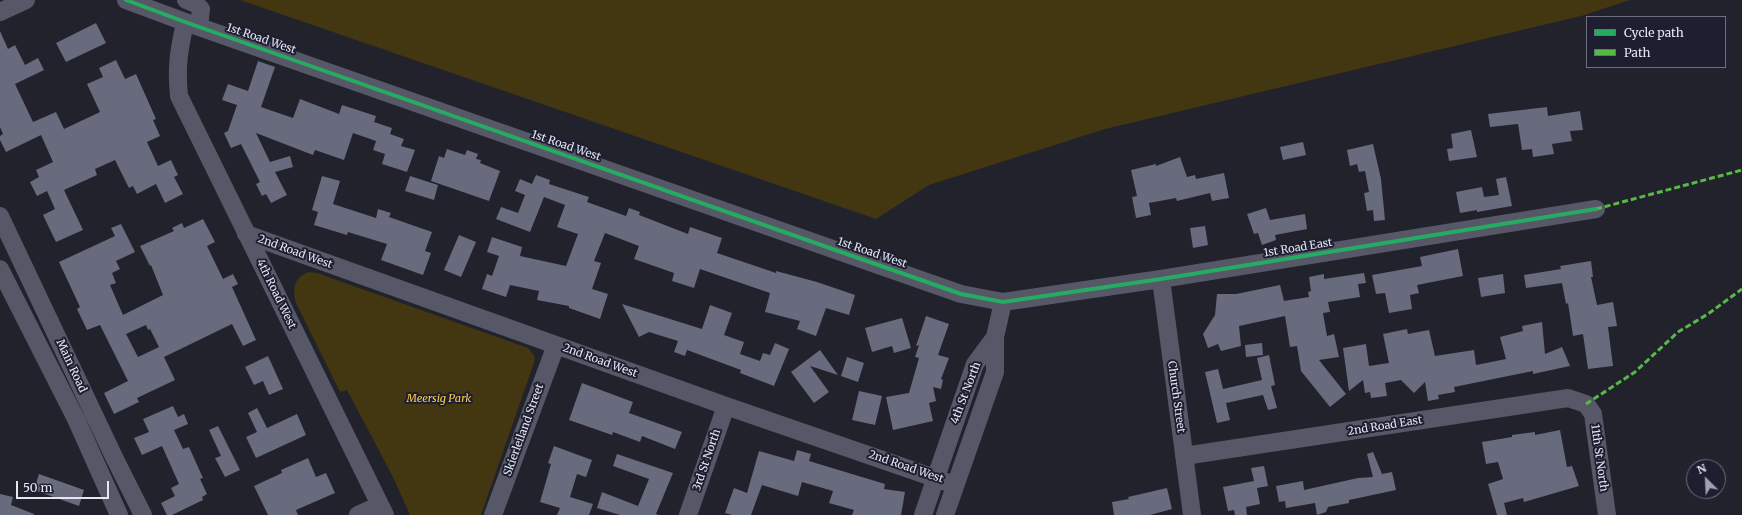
<!DOCTYPE html>
<html>
<head>
<meta charset="utf-8">
<style>
	body { margin:0 }
	#map { position:relative; width:1742px; height:515px; overflow:hidden; background:#21222c; font-family:Merriweather,serif }
	canvas { display:block }
	.legend { position:absolute; left:1586px; top:16px; width:140px; height:52px; box-sizing:border-box; background:#1d1e30; border:1px solid #6d6e7e; margin:0; padding:5px 7px; list-style:none; font-size:12px; color:#e4e6f2 }
	.legend li { display:flex; align-items:center; gap:8px; height:20px }
	.legend b { width:20px; border:1px solid #6d6e7e }
	.north { position:absolute; left:1686px; top:459px; width:40px; height:40px; box-sizing:border-box; background:#1d1e30; border:1px solid #6d6e7e; border-radius:50%; rotate:336deg; font-size:11px; font-weight:700; line-height:16px; text-align:center; color:#e4e6f2 }
	.north::after { content:''; display:block; margin:auto; width:14px; height:18px; background:#a0a1ad; clip-path:polygon(50% 0,100% 100%,50% 72%,0 100%) }
	.scale { position:absolute; left:16px; top:481px; width:93px; height:18px; box-sizing:border-box; border:2px solid #e4e6f2; border-top:0; padding-left:5px; font-size:12px; line-height:14px; white-space:nowrap; color:#e4e6f2; -webkit-text-stroke:3px #1d1e30; paint-order:stroke }
</style>
</head>
<body>
<div id="map">
<canvas width="1742" height="515"></canvas>
<ul class="legend">
<li><b style="height:5px;background:#26ab63"></b>Cycle path</li>
<li><b style="height:5px;background:#58b947"></b>Path</li>
</ul>
<div class="north">N</div>
<div class="scale">50 m</div>
</div>
<script>
const context = document.querySelector('canvas').getContext('2d');
context.lineJoin = 'round';
function paint(path, color) { context.fillStyle = color; context.fill(path, 'evenodd'); }
function trace(path, color, width, dash) { context.strokeStyle = color; context.lineWidth = width; context.lineCap = dash ? 'butt' : 'round'; context.setLineDash(dash || []); context.stroke(path); }
function drawText(font, color, halo, rows, align = 'center') {
  context.font = font + ' Merriweather,serif'; context.lineWidth = 4; context.setLineDash([]); context.textBaseline = 'middle'; context.strokeStyle = halo; context.fillStyle = color; for (const [text, x, y, turn = 0] of rows) {
    context.save(); context.translate(x, y); context.rotate((+turn || 0) * Math.PI / 180); context.textAlign = isNaN(turn) ? turn : align; if (halo) context.strokeText(text, 0, 0); context.fillText(text, 0, 0); context.restore();
  }
}
const green = new Path2D(`
	M240 0H1630L1581 16 1105 129 929 185 876 219Z
	M309 272 317 273 528 348 534 355 535 360 481 515H410L394 479 347 390 340 392 296 303C292 288 294 277 309 272Z`);
const building = new Path2D(`
	M96 23 106 43 66 62 56 43Z
	M0 31 8 49 15 45 25 65 38 58 44 70 15 84 33 122 56 112 64 129 100 112 87 84 103 77 99 68 116 60 125 79 136 74 156 119 153 120 160 136 147 142 158 166 171 160 178 175 174 177 183 194 165 203 156 184 137 194 133 186 129 188 115 160 95 169 97 175 64 190 83 230 56 242 43 215 55 209 47 191 37 196 30 182 39 177 36 170 53 162 41 135 6 152 0 140V136L3 134 0 127Z
	M258 61 275 67 261 107 293 118 300 99 339 114 342 105 376 116 374 122 392 128 390 134 404 139 401 146 415 150 407 172 382 164 385 154 373 150 376 141 353 133 344 160 315 150 313 155 256 133 270 162 290 156 293 167 275 172 287 195 271 203 266 194 262 196 256 184 260 182 241 144 231 148 224 133 228 131 237 105 222 100 228 84 248 91Z
	M1547 107 1548 116 1580 111 1583 130 1570 131 1572 141 1552 144 1554 154 1533 157 1532 149 1522 150 1518 124 1490 127 1488 114Z
	M1471 130 1477 157 1449 161 1447 149 1453 148 1451 134Z
	M1303 142 1306 155 1283 160 1280 147Z
	M1373 144 1381 179 1385 220 1374 221 1373 210 1367 211 1364 193 1369 192 1365 171 1359 172 1357 164 1350 166 1347 150Z
	M447 149 465 155 467 150 478 154 476 159 481 160 480 163 500 171 489 201 431 181 439 156 444 158Z
	M1180 157 1187 177 1195 175 1196 179 1224 173 1229 198 1212 201 1210 193 1177 201 1176 198 1149 203 1151 215 1136 218 1132 197 1137 196 1131 170 1156 164V166Z
	M536 175 550 180 549 184 589 197 587 202 626 216 629 208 640 212 639 215 688 234 690 227 722 238 717 253 776 273V271L817 282 855 295 849 315 826 308 816 336 797 329 800 321 765 312 770 293 700 269 694 288 672 281 674 273 634 259 639 246 605 233 594 261 601 263 592 289 608 294 600 319 569 308V306L537 300 539 291 510 285 506 297 482 289 487 274 492 276 499 256 487 252 492 237 522 247 520 256 566 266 578 234 557 227 565 205 544 197 530 232 496 219 501 207 518 213 525 195 515 191 520 179 532 184Z
	M322 176 340 181 333 204 376 218 378 209 391 213 389 217 432 232 425 251 431 253 423 275 381 260 387 244 348 232 347 235 314 225 318 212 312 210Z
	M410 176 438 185 434 200 405 191Z
	M1506 177 1512 206 1477 212V210L1460 213 1456 192 1482 187 1484 197 1499 195 1496 179Z
	M1266 208 1270 220 1305 214 1307 229 1275 235 1276 240 1262 245 1258 233 1254 234 1247 214Z
	M203 219 215 242 207 246 223 279 233 274 238 284 232 287 256 340 243 346 232 324 164 357 175 380 137 398 139 402 114 414 104 393 128 381 100 325 87 330 77 309 80 307 59 262 115 236 111 228 121 224 135 252 116 261 120 269 112 273 116 283 110 285 123 315 163 295 151 265 150 266 140 246 174 231 172 228 182 223 184 228ZM146 325 148 330 150 329 159 347 138 357 126 334Z
	M1205 226 1208 245 1193 248 1190 228Z
	M459 235 476 242 461 277 444 270Z
	M1458 249 1463 276 1417 285 1419 293 1410 295 1412 309 1389 313 1385 293 1376 294 1372 275 1422 266 1420 257Z
	M1591 261 1593 277H1591L1597 305 1613 302 1617 326 1608 327 1613 366 1588 369 1583 334 1573 336 1568 303 1566 304 1562 283 1526 288 1524 275 1561 269 1560 266Z
	M1364 273 1366 283 1358 284 1360 297 1328 302 1330 312 1323 313 1327 336 1334 334 1339 357 1319 360 1346 394 1330 407 1301 371 1297 346 1290 347 1285 316 1239 326 1241 346 1221 351 1218 344 1208 348 1203 334 1215 315 1217 294H1236L1280 285 1284 301 1309 297 1308 292 1311 291 1309 277 1324 274V279Z
	M1503 274 1505 293 1481 297 1478 278Z
	M622 304 702 329 710 305 732 313 724 335 744 342 740 354 760 361 763 353 770 355 775 343 789 349 774 386 740 373 741 370 687 350 685 356 674 352 678 341 649 332 639 337Z
	M926 316 949 324 938 355 949 358 941 379 943 380 941 389 933 387 936 401 929 403 933 421 893 430 886 397 909 393 919 358 915 357 919 345 916 346Z
	M902 318 911 348 894 353 892 346 872 352 865 328Z
	M1542 322 1545 354 1562 347 1570 366 1533 374V371L1454 387 1455 392 1438 395 1439 399 1428 401 1425 382 1414 393 1401 380 1385 383 1387 396 1371 398 1370 392 1365 393 1363 380 1349 391 1343 348 1366 344 1369 366 1389 363 1383 334 1407 329 1408 334 1429 330 1435 356 1474 350 1476 365 1506 359 1500 337 1523 331 1522 326Z
	M1262 343 1263 355 1246 357 1245 345Z
	M820 350 838 375 810 366 829 392 814 403 791 372Z
	M1269 355 1275 385 1271 386 1277 408 1268 410 1263 395 1226 403 1230 420 1217 423 1205 372 1218 369 1223 389 1262 380 1257 358Z
	M268 356 283 389 269 395 263 381 254 385 245 367Z
	M847 357 864 363 858 382 841 376Z
	M582 383 633 402 629 413 682 432 675 449 642 436 640 442 613 432 612 435 569 420Z
	M859 391 882 396 875 425 852 420Z
	M173 406 178 417 184 414 188 424 174 430 183 449 189 447 203 478 200 479 207 494 202 497 203 500 172 515H167L161 503 175 496 171 488 179 484 162 446 142 455 134 438 149 432 143 419Z
	M257 408 267 428 297 414 306 435 256 458 246 437 257 432 248 413Z
	M218 426 240 470 225 477 215 458 221 456 209 430Z
	M1560 430 1567 467 1572 466 1579 486 1524 502 1523 498 1504 503 1507 515H1497L1488 484 1503 479 1498 462 1486 464 1482 442 1512 437V435L1535 432V435Z
	M554 446 592 460 586 477 577 474 570 497 593 504 589 515H557L560 508 540 502 551 464 548 463Z
	M797 450 811 454 809 461 885 484 884 489 905 492 901 515H852L854 510 829 503 833 491 802 482 798 496 762 485 751 515H732L725 513 734 488 747 493 759 451 794 461Z
	M1373 452 1382 474 1392 472 1396 490 1349 500V503L1328 507 1326 512 1317 515 1315 503 1286 508 1285 501 1279 502 1276 486 1303 481 1304 490 1358 478 1373 477 1367 454Z
	M617 454 673 473 656 514 659 515H620L597 508 602 492 638 506 649 479 613 466Z
	M308 458 316 477 326 473 335 493 296 510 298 515H268L254 486 282 473 281 470Z
	M1264 466 1268 486 1257 488 1260 504 1246 507 1247 515H1235L1234 510 1228 511 1223 487 1254 481 1251 468Z
	M39 474 84 490 79 506 34 490Z
	M1167 488 1172 509 1150 515H1114L1112 502 1129 499 1128 497Z
	M0 494 13 497 11 505 34 514V515H0Z`);
const minor = new Path2D(`
	M126 0 185 22 961 294 1003 302 1161 279 1596 209
	M186 0 196 4 201 9 199 27
	M0 12 26 0
	M185 22C179 51 176 66 179 96L385 515
	M0 216 114 457 143 515
	M246 234 726 406 955 485
	M0 269 76 419 119 515
	M1161 279 1192 515
	M1184 456 1568 398 1586 404 1593 414 1607 515
	M358 515 380 505
	M493 515 556 345
	M688 515 726 406
	M923 515 975 364 995 337
	M945 515 995 372V337L1003 302`);
const quiet = new Path2D(`
	M1596 209 1742 170
	M1586 404 1635 372 1678 332 1708 314 1742 289`);
const cycleway = new Path2D(`
	M126 0 185 22 961 294 1003 302 1161 279 1596 209`);
const streetNames = [
	["1st Road West",261,39,19],
	["1st Road West",566,146,19],
	["1st Road East",1298,248,-9],
	["2nd Road West",295,252,20],
	["1st Road West",872,253,19],
	["4th Road West",276,294,64],
	["2nd Road West",600,361,20],
	["Main Road",71,366,65],
	["4th St North",966,393,-69],
	["Church Street",1176,397,82],
	["2nd Road East",1385,426,-9],
	["Skierleiland Street",524,430,-70],
	["11th St North",1599,458,82],
	["3rd St North",707,460,-71],
	["2nd Road West",906,467,19]
];
const parkNames = [
	["Meersig Park",439,399]
];
paint(green, '#433711');
paint(building, '#686a7e');
trace(minor, '#565867', 18);
trace(quiet, '#58b947', 3, [6, 3]);
trace(cycleway, '#26ab63', 4);
drawText('11px', '#e4e6f2', '#1d1e30', streetNames);
drawText('italic 11px', '#fccf48', '#1d1e30', parkNames);
</script>
</body>
</html>
